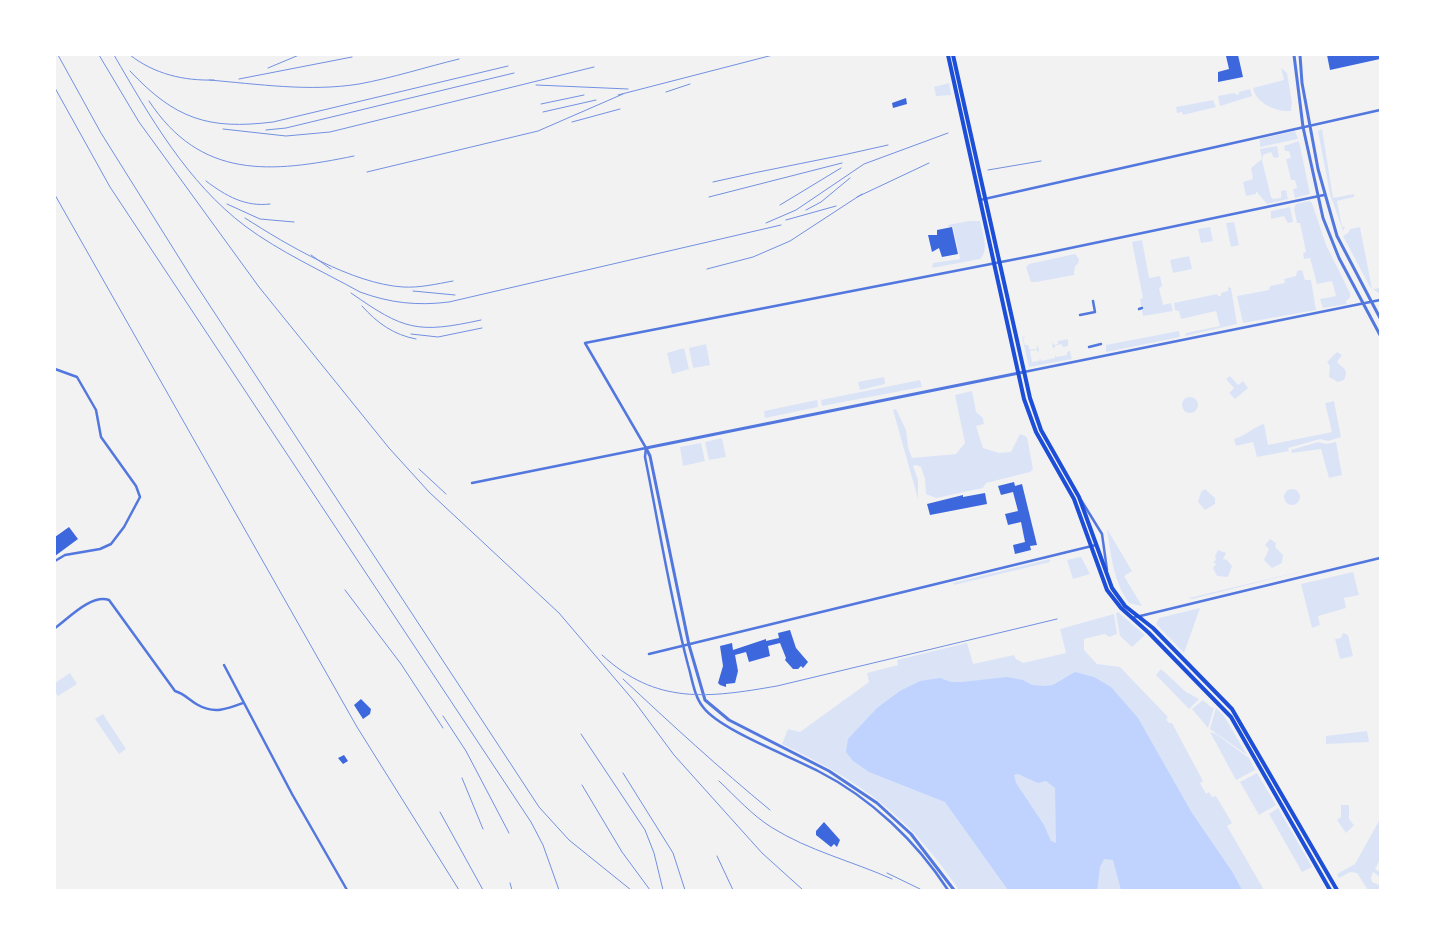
<!DOCTYPE html>
<html>
<head>
<meta charset="utf-8">
<style>
	body { margin:0 }
	#map { position:relative; width:1435px; height:945px; overflow:hidden; background:#f2f2f2; font-family:Lora,serif }
	canvas { display:block }
	.frame { position:absolute; inset:0; border:56px solid #fff; pointer-events:none }
</style>
</head>
<body>
<div id="map">
<canvas width="1435" height="945"></canvas>
<div class="frame"></div>
</div>
<script>
const context = document.querySelector('canvas').getContext('2d');
context.lineJoin = 'round';
function paint(path, color) { context.fillStyle = color; context.fill(path, 'evenodd'); }
function trace(path, color, width, dash) { context.strokeStyle = color; context.lineWidth = width; context.lineCap = dash ? 'butt' : 'round'; context.setLineDash(dash || []); context.stroke(path); }
const green = new Path2D(`
	M1281 68 1287 73 1292 102 1291 111C1275 112 1256 103 1253 88L1284 80Z
	M949 83 951 95 936 96 934 87Z
	M1250 89 1252 96 1220 106 1218 96 1234 93 1238 95 1239 92Z
	M1213 100 1216 107 1183 115 1182 112 1177 113 1176 107Z
	M1322 129 1333 198 1354 194V197L1337 201 1342 227 1345 226 1343 231 1330 194 1318 131Z
	M1295 131 1298 139 1260 147V139Z
	M1299 141 1310 194 1295 198 1293 189 1297 188 1295 180H1291L1286 159 1291 158 1289 151H1285L1284 146Z
	M1277 146 1279 157 1274 158 1271 152 1263 155 1262 160 1271 197 1273 199 1281 198V191L1286 190 1288 199 1267 204 1256 191V194L1246 196 1243 182 1253 179 1251 168 1262 159 1260 149Z
	M1309 201 1312 203 1326 245 1350 293V298L1346 301 1347 304 1323 308 1320 299 1336 296 1332 281 1317 284 1310 258 1304 259 1303 253 1306 252 1300 223H1297L1294 208 1296 204Z
	M1290 207 1293 222 1288 223 1284 216 1271 219V211Z
	M969 221H980C982 233 990 250 980 259L932 268 933 263 960 259 953 227H949L948 225Z
	M1234 222 1239 245 1231 247 1226 223Z
	M1210 227 1213 241 1201 243 1198 229Z
	M1360 227 1372 289 1380 288V294L1370 287 1343 236 1348 233 1350 229Z
	M1142 240 1149 278 1160 276 1162 286 1159 288 1163 305 1171 303 1173 311 1143 316 1140 299 1143 298 1132 242Z
	M1075 254 1079 259 1078 264 1075 266 1074 275 1036 282H1031L1026 267 1029 264Z
	M1189 256 1192 269 1173 273 1170 260Z
	M1302 270 1305 280H1311L1316 310 1243 323 1237 296 1269 290 1270 286 1285 283 1284 279 1296 276 1297 271Z
	M1228 287 1231 288 1237 324 1185 336 1186 333 1220 326 1216 311 1181 319 1179 311 1175 310 1174 303 1217 294 1218 296H1221V293L1228 291Z
	M1179 331 1180 337 1106 352V345Z
	M1026 336 1023 338 1025 345H1028L1030 350 1037 349V345L1039 349 1052 346 1053 342 1054 345 1058 344V341L1068 339V346L1063 347 1061 344 1055 346 1054 349 1052 346 1039 349 1038 353 1037 350 1030 351 1032 362 1039 361 1040 358 1041 361 1055 358V355L1057 357 1067 355V352L1070 351 1072 359 1029 367 1022 337Z
	M706 344 710 365 693 368 689 348Z
	M684 348 689 369 672 374 667 353Z
	M1337 352 1342 355 1337 362C1342 368 1350 369 1344 380L1338 382 1329 377 1330 366 1327 362Z
	M1230 376 1238 385 1243 381 1248 388 1235 399 1229 393 1234 388 1226 379Z
	M884 377 885 384 860 390 858 382Z
	M920 380 922 387 822 406 821 400Z
	M972 391 976 412 983 418 984 424 976 426 983 448 999 453 1011 452 1020 434 1027 437 1033 469 1030 472 986 483 983 488 936 498 926 494 925 479 921 467 916 465 913 466 918 480V499L893 410 896 409 906 430 908 447 912 458 956 454 965 443 955 395Z
	M1182 405a8 8 0 1 1 16 0a8 8 0 1 1-16 0Z
	M817 400 818 407 765 418 764 411Z
	M1334 401 1341 437 1328 441 1320 439 1288 448 1289 451 1257 457 1253 442 1236 446 1234 439C1248 435 1254 426 1264 424L1268 445 1332 432 1325 403Z
	M722 438 726 457 709 460 705 442Z
	M1318 442 1326 444 1336 442 1342 475 1329 478 1321 449 1292 453 1291 450Z
	M701 443 705 461 683 466 680 447Z
	M1205 489 1215 498V504L1205 510 1198 502 1201 492Z
	M1284 497a8 8 0 1 1 16 0a8 8 0 1 1-16 0Z
	M1107 529 1132 571 1124 576 1142 606 1129 603C1113 581 1111 554 1107 529Z
	M1270 539 1276 543 1275 547 1283 555 1282 563 1272 568 1264 560 1269 549 1265 545Z
	M1218 550 1226 553 1223 559 1227 560 1232 566 1228 577 1217 576 1213 568 1216 564 1213 562 1216 560 1215 556Z
	M1081 557 1090 574 1073 579 1067 560Z
	M1050 559V562L954 585 953 583Z
	M1315 568 1192 599 1189 598Z
	M1353 572 1359 595 1344 598 1346 608 1318 616 1320 625 1312 628 1301 584Z
	M1200 608 1184 653 1156 624 1159 618Z
	M1118 612 1145 635 1132 647 1120 636 1116 613Z
	M1114 614 1117 634 1109 637 1105 634 1084 639V650L1097 664 1120 667 1168 717 1166 719 1169 723H1172L1203 781 1200 783 1206 794 1209 792 1212 797 1216 796 1232 823 1227 826 1264 890H959C908 815 863 783 782 744L788 729 800 732 869 682 867 673 898 665 897 660 967 643 973 664 1014 655 1016 659 1023 663 1066 653 1060 629Z
	M1343 633 1348 635 1353 656 1340 659 1335 639 1341 638Z
	M1161 669 1186 692 1199 699 1189 709 1156 675Z
	M70 673 77 684 58 696 55 692V683Z
	M1203 700 1212 708 1214 707 1208 728 1192 709Z
	M1216 708 1224 716 1247 755 1210 729Z
	M103 714 126 749 119 754 95 719Z
	M1367 731 1369 742 1326 744V736Z
	M1210 732 1216 734 1249 758 1255 770 1236 780Z
	M1257 773 1276 805 1259 815 1240 782Z
	M1341 805H1349V819L1354 825 1346 833 1337 820 1341 817Z
	M1278 808 1312 867 1302 872 1269 814Z
	M1380 819V859L1375 869 1380 872V877L1373 872 1371 878 1372 882 1379 885 1380 884V890H1368L1357 873 1350 872 1339 878 1337 874 1355 864Z`);
const water = new Path2D(`
	M1075 672 1094 677 1111 687 1138 718 1192 813 1233 873 1242 890H1121L1113 860 1104 859 1100 867 1097 890H1008L945 802 869 772 853 761 846 752 848 739 877 708 900 691 920 681 940 678 951 682H962L1007 677 1023 680 1032 685 1044 686 1053 685ZM1018 774 1038 783 1046 781 1055 788 1056 843 1051 841 1044 825 1016 783 1014 775Z`);
const building = new Path2D(`
	M1229 55H1238L1243 77 1218 82V72L1229 69 1226 56Z
	M1327 55H1380V59L1330 70Z
	M906 98 907 104 893 108 892 103Z
	M952 227 958 254 942 257 939 248 932 252 928 235H937V230Z
	M1014 482 1015 486 1022 484 1037 545 1030 546 1031 550 1015 554 1013 545 1025 542 1021 522 1008 525 1005 514 1018 511 1013 492 1001 495 998 486Z
	M985 493 987 504 930 515 927 504 963 495V497Z
	M69 527 78 539 55 556V537Z
	M790 630 796 648 808 662 803 668 801 666 798 669H793L785 660 786 658 780 643 768 646 770 656 749 662 746 652 735 655 738 671 735 683 726 684V687L720 685 718 683 723 666 720 646 732 643 733 650 766 639V641L779 638 778 633Z
	M361 699 371 709 370 714 363 719 354 705Z
	M344 755 348 761 343 764 338 758Z
	M824 822 840 840 837 847 834 844 831 847 816 835V831Z`);
const minor = new Path2D(`
	M980 200 1380 110
	M1139 309 1142 308
	M1080 315 1095 312 1093 301
	M1089 347 1101 344
	M55 369 77 377 96 410 101 437 136 486 140 497 124 527 111 544 100 549 65 555 55 561
	M1024 372 1380 300
	M472 483 646 448
	M1081 500 1102 534 1107 570
	M1132 618 1380 558
	M55 628C69 618 91 594 109 600L175 691C185 694 189 700 198 705 214 714 227 709 243 703
	M649 654 1096 545
	M224 665 292 794 347 890
	M948 890C916 841 871 798 818 771 790 756 720 730 703 707 694 696 692 678 688 665 670 597 659 526 645 457L646 448 585 343 1037 255 1324 195`);
const tertiary = new Path2D(`
	M1294 55 1303 127 1323 218 1339 258 1380 335
	M1300 55 1302 83 1318 169 1337 236 1380 318
	M954 890 911 834 877 803 829 771 729 720 705 700 689 645 650 456 646 448 1024 372`);
const secondary = new Path2D(`
	M948 55 1024 399 1036 432 1074 499 1107 590 1121 608 1149 633 1231 717 1330 890
	M953 55 1030 398 1041 430 1079 497 1112 588 1125 606 1153 628 1232 709 1337 890`);
const rail = new Path2D(`
	M58 55 101 133 193 280 539 807 569 840 631 890
	M99 55 139 122 259 287 389 448 429 492 559 613 634 701 674 755 762 853 803 890
	M114 55C150 117 187 182 245 226 280 252 322 271 360 292 390 303 417 306 449 302L781 225
	M130 55C154 74 184 81 214 80
	M268 68 299 55
	M130 71C175 119 208 130 273 122L508 66
	M239 79 352 57
	M209 80C257 84 310 92 359 84 392 78 426 67 459 59
	M536 85 628 89
	M55 88 110 187 531 822 543 845 559 890
	M666 92 690 84
	M618 95 773 55
	M149 101C201 180 271 173 354 156
	M541 104 584 95
	M543 112 596 100
	M572 122 620 109
	M223 129 286 136 330 132 594 67
	M266 130 286 128 514 73
	M988 170 1041 161
	M367 172 538 131 623 94
	M206 181C226 196 245 207 270 204
	M713 182C772 168 830 159 888 145
	M55 195 357 727 459 890
	M709 197 842 163
	M857 197 929 163
	M227 204 260 219 294 222
	M780 205 841 168
	M806 210 821 202 850 178
	M245 218C287 245 353 284 403 287 420 288 436 284 453 281
	M786 220 836 206
	M766 223 796 210 864 164 948 133
	M311 255 331 269
	M707 269 753 257 790 241 862 194
	M413 291 455 295
	M351 293C404 330 417 334 481 320
	M362 306C377 323 394 335 416 339
	M411 334 438 337 482 328
	M419 469 446 494
	M345 590 401 664 443 728
	M602 655C656 705 708 698 777 686L1057 619
	M623 679C671 724 719 768 770 810
	M443 716 466 751 509 833
	M581 734 645 830 654 853 663 890
	M623 773 673 853 685 890
	M462 778 483 829
	M719 781C736 797 752 815 771 827 809 851 852 861 892 879
	M582 785 622 852 650 890
	M440 812 483 890
	M717 856 733 890
	M887 873 920 889
	M510 883 512 890`);
paint(green, '#dbe4f7');
paint(water, '#bfd3fe');
paint(building, '#3d67dc');
trace(minor, '#5277de', 2.5);
trace(tertiary, '#5277de', 3);
trace(secondary, '#1d4ed8', 4);
trace(rail, '#7290e2', 1);
</script>
</body>
</html>
